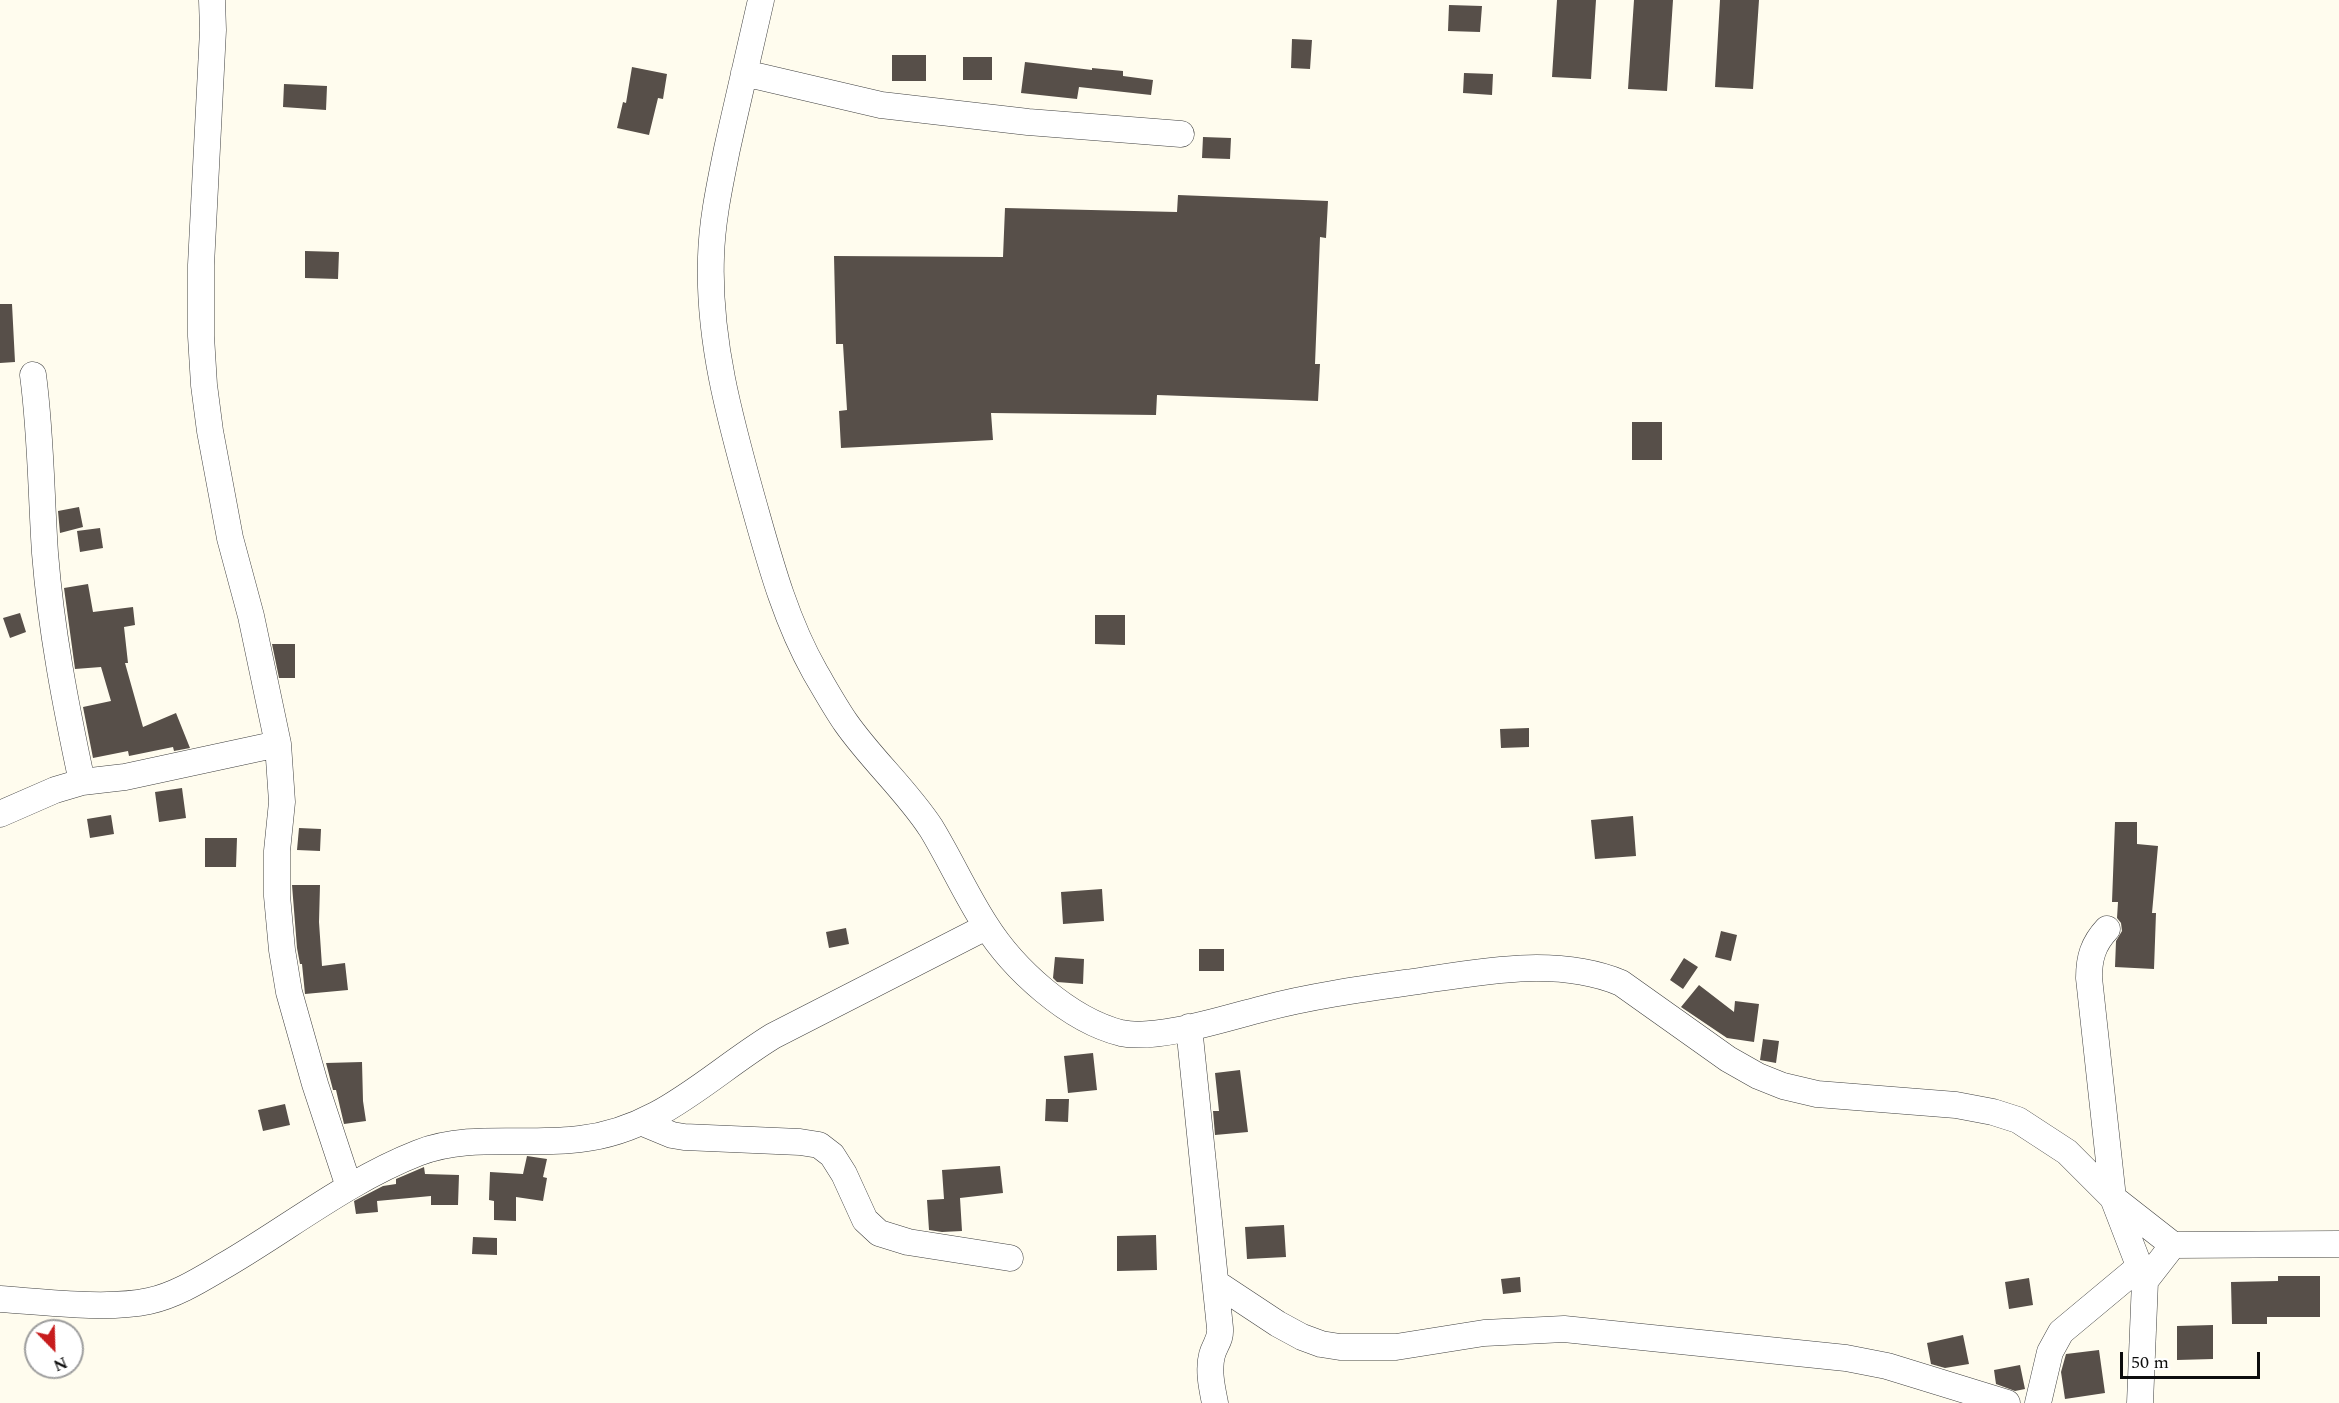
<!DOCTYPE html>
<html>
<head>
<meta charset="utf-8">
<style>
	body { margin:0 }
	#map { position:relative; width:2339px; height:1403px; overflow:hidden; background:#fffcee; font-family:Spectral,serif }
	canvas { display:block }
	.north { position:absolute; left:24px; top:1319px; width:60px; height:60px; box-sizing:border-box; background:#fff; border:2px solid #9e9e9e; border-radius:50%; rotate:157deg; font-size:16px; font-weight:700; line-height:24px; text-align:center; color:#0d0d0d }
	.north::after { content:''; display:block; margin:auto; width:21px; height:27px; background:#c71c1d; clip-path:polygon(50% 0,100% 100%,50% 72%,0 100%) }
	.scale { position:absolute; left:2120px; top:1352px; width:140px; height:27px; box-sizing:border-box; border:3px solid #0d0d0d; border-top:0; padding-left:8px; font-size:18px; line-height:21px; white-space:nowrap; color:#0d0d0d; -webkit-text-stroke:4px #fff; paint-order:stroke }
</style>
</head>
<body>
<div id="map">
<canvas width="2339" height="1403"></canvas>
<div class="north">N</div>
<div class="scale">50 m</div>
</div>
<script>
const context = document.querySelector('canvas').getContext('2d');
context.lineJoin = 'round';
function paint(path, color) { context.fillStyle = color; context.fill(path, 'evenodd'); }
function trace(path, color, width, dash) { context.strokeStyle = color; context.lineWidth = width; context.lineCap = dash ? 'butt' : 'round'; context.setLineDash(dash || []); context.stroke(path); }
const building = new Path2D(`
	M1557 0H1596L1591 79 1552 77Z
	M1634 0H1673L1667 91 1628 89Z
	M1720 0H1759L1753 89 1715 87Z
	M1449 5 1482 6 1480 32 1448 31Z
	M1292 39 1312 40 1310 69 1291 68Z
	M892 55H926V81H892Z
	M963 57H992V80H963Z
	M1025 62 1092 70V68L1123 71V76L1153 80 1151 95 1079 87 1077 99 1021 93Z
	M632 67 667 74 663 99 658 98 649 135 617 128 623 102 626 103Z
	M1464 73 1493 74 1492 95 1463 93Z
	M284 84 327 86 326 110 283 107Z
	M1203 137 1231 138 1230 159 1202 158Z
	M1178 195 1328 201 1326 238 1320 237 1315 364H1320L1318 401 1157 395 1156 415 991 413 993 440 841 448 839 411 847 410 843 344H836L834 256 1003 257 1005 208 1177 212Z
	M305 251 339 252 338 279 305 278Z
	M0 304H12L15 362 0 363Z
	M1632 422H1662V460H1632Z
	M79 507 83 527 60 533 58 511Z
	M100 528 103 548 80 552 77 531Z
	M88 584 93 612 133 607 135 625 124 627 128 663H125L143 727 176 713 190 748 174 751 173 747 129 756 128 751 93 758 83 707 111 701 101 667 75 669 64 588Z
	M20 613 26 632 10 638 3 618Z
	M1095 615H1125V645L1095 644Z
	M272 644H295V678H279Z
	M1529 728V747L1501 748 1500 729Z
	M182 788 186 818 159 822 155 792Z
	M111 815 114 834 90 838 87 819Z
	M1633 816 1636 856 1595 859 1591 820Z
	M2115 822H2137V844L2158 846 2152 913H2156L2154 969 2115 967 2116 941 2122 931 2121 923 2117 918 2118 902H2112Z
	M299 828 321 829 320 851 297 850Z
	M205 838H237L236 867H205Z
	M292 885H320L319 922 322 966 345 963 348 990 305 994 302 964H300L297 948Z
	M1102 889 1104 921 1063 924 1061 892Z
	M846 928 849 944 829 948 826 932Z
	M1721 931 1737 935 1731 961 1715 957Z
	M1199 949H1224V971H1199Z
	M1055 957 1084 959 1083 984 1057 982 1053 978Z
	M1684 958 1698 967 1683 989 1670 980Z
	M1699 985 1734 1012 1735 1001 1759 1004 1754 1042 1727 1038 1681 1007Z
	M1763 1039 1779 1041 1776 1063 1760 1060Z
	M1093 1053 1097 1090 1068 1093 1064 1056Z
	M362 1062 363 1101 366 1121 344 1124 336 1090H333L326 1063Z
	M1240 1070 1248 1132 1215 1135 1213 1111H1219L1215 1073Z
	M1046 1099H1069L1068 1122 1045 1121Z
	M285 1104 290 1125 263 1131 258 1110Z
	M527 1156 547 1159 543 1177 547 1178 543 1201 516 1197V1221L494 1220V1201L489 1200 490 1172 523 1174Z
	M1000 1166 1003 1193 960 1198 962 1231 942 1232 929 1230 927 1200 944 1199 942 1170Z
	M424 1167 425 1174 459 1175 458 1205H431V1196L377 1201 378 1212 356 1214 354 1201 383 1186 396 1184V1179Z
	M1284 1225 1286 1257 1247 1259 1245 1227Z
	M1156 1235 1157 1270 1117 1271V1236Z
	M473 1237 497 1238V1255L472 1254Z
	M2278 1276H2320V1317H2267V1324H2232L2231 1282 2278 1281Z
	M1520 1277 1521 1292 1503 1294 1501 1279Z
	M2029 1278 2033 1305 2009 1309 2005 1282Z
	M2213 1325V1359L2177 1360V1326Z
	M1963 1335 1969 1364 1945 1368 1931 1364 1927 1343Z
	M2099 1350 2105 1393 2065 1399 2061 1372 2066 1354Z
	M2020 1365 2025 1389 2015 1391 1996 1384 1994 1370Z`);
const minor = new Path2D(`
	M212 0 213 30 201 265V336L204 385 210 431 230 538 251 616 278 744 282 802 277 851V896L282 950 289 992 315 1084 349 1187
	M761 0C750 49 738 99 727 149 720 184 712 220 711 257 708 340 730 419 752 498 769 558 784 617 815 672 825 689 835 707 846 723 872 760 906 790 931 828 950 859 965 893 985 924 1013 969 1069 1020 1121 1033 1157 1041 1226 1018 1262 1009 1311 996 1362 989 1412 982 1480 972 1556 956 1621 983L1728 1059 1758 1076 1783 1086 1817 1094 1956 1105 1993 1112 2018 1120 2067 1152 2113 1198 2173 1245 2339 1244
	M744 73 881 105 1028 122 1181 134
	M33 375C41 434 41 493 45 553 51 630 66 707 82 782
	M0 814 55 790 82 782 125 777 278 744
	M2107 929C2093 944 2089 958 2089 978L2113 1198 2145 1281
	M1189 1027 1220 1328C1221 1340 1215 1344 1212 1355 1208 1370 1212 1388 1215 1403
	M643 1123 672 1135 684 1137 800 1142 819 1145 832 1155 844 1174 865 1220 879 1233 908 1242 1010 1258
	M1216 1283 1278 1324 1302 1337 1321 1344 1340 1347H1396L1484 1333 1564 1329 1846 1358 1887 1366 2007 1403
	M0 1299C43 1302 108 1310 149 1301 177 1295 203 1278 227 1264 290 1227 349 1180 418 1153 469 1133 527 1146 580 1139 660 1130 708 1076 773 1036L986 927
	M2038 1403 2050 1352 2061 1332 2139 1267
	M2140 1403 2145 1281 2173 1245`);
paint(building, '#574f49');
trace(minor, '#404040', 27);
trace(minor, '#fff', 26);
</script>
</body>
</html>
